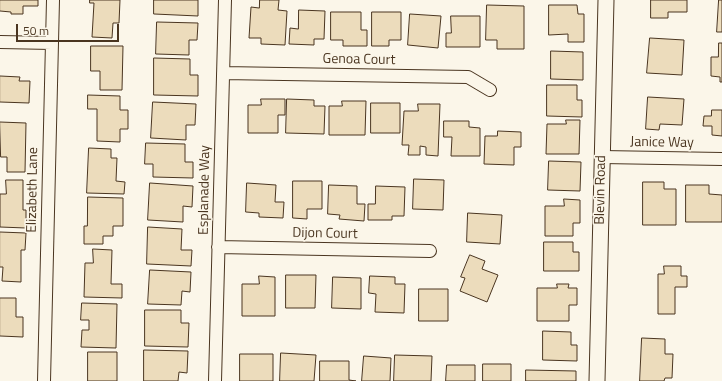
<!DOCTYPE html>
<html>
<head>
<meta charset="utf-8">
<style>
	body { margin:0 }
	#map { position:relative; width:722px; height:381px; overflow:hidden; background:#fbf6e9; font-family:"Titillium Web",sans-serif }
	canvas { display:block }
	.scale { position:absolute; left:16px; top:24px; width:103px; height:18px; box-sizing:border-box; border:2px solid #4a3520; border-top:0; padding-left:5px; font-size:12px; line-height:14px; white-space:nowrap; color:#4a3520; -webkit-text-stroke:3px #fbf6e9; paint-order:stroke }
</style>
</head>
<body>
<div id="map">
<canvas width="722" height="381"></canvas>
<div class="scale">50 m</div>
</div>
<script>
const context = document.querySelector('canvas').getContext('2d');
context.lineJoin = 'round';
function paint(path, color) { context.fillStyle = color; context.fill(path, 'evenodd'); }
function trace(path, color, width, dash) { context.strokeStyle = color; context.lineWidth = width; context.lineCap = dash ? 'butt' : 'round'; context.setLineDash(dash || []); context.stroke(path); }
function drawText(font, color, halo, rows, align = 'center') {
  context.font = font + ' "Titillium Web",sans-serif'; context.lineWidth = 3; context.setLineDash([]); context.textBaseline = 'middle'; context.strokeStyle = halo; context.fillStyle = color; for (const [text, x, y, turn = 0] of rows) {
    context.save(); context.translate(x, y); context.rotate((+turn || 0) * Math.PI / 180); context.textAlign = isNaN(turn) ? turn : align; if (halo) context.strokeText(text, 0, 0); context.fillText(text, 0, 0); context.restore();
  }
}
const building = new Path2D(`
	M0 0H38V6H23V14H11V12L0 11Z
	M90 0H120L119 23H113L112 38 92 37 94 3H90Z
	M154 0H198V16L154 14Z
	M260 0H279L278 10 287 11 285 45 261 44V38H249L251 7 259 8Z
	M651 0H687V12H668V18H651Z
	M719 0H722V32H717Z
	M487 5 524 6V49H497V40H486Z
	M549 5H577L578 14H584V42H568V34L549 35Z
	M299 10 325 11 324 39H314V45L289 44 290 28 298 29Z
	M331 12H361V30H367V46H343V40H331Z
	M372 12H401V40H389V46H372Z
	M410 14 441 16 438 48 408 45Z
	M451 16H480V47H446V33H451Z
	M157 22 198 23 197 40H189V55L156 54Z
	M650 38 684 40 682 75 647 73Z
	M719 43H722V82H720V77L711 76V57H718Z
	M91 46H123L122 90H100V71H91Z
	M551 51 583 52V80L551 79Z
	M154 58 190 59V75H198V96L154 95Z
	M0 76 20 77 19 81H30L29 103 0 102Z
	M547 85H577V100H582V117L547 116Z
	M88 95 120 96V110H128V129H120V142L97 141V109H88Z
	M648 97 684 99 682 125 660 124 659 130 646 129Z
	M261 99H285V115H278V133H248V105H261Z
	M287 99 314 100V106H325L324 134 286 133Z
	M342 101H366L365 135H329V106H342Z
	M153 102 196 104 195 125H186V140L151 138Z
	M371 103H400V133H371Z
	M418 104H440L438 156 426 155V147L420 146V155H408L409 145H402L404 111H418Z
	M712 110H722V136L712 135V126H703L704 116H711Z
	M566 120H580L579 154H546L547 124H566Z
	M444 121H469V127L480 128V156H451L452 137H444Z
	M0 122 26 123 25 172H7V157H1Z
	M498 131 521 132V147H514V165L484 164 485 136H497Z
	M146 143 185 144V162H193V178L153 177V164H145Z
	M89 148 111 149V158H117L116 181 125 182 124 194 87 193Z
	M549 161 581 162 580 191 548 190Z
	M414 179 444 180 443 210 413 209Z
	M6 180H23V210H26V228L0 227V194H6Z
	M293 181H322V209H307V219L293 218Z
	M643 182H664V189H676V225H643Z
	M150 183 193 186 192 207 183 206V222L148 220Z
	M247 183 276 185 275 202H284L283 218 259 217V213L246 212Z
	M329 185 357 186V204H365L364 221 339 219 340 215 328 214Z
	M686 185H709V194L722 195V222H686Z
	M376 186 405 187 404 216H392V220H368V204H375Z
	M88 197 123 198V226H113V236H103V244H84V226H87Z
	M564 199 580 200V223H573V236H545V206H564Z
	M468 213 502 215 500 244 467 242Z
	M148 227 182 229 181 250H192L191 266 147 264Z
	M0 232 26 233 25 250H21V282L2 281 3 267H0Z
	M544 242H573V252H579V271H544Z
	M93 249 112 250 111 284H122V298L84 297 85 263H93Z
	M470 255 485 261 482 269 498 275 487 302 460 291 465 278 461 277Z
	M664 266H681V276H687V287H675V314H658V274H664Z
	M150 270 191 272 190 292 182 291 181 305 148 304Z
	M286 275H316L315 308H286Z
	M259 276 275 277V316H242V284H259Z
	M370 276 395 277V284H405L404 313 375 312 376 294 369 293Z
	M333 277 361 278V309L332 308Z
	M557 284H569L568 288H577V305H569V321H537V288H557Z
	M419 289H448V321H419Z
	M0 298H16V317H23V337L0 336Z
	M82 303 117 304 116 348 81 347 82 330H89V320H81Z
	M145 310H181V323H189L188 347 145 346Z
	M543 331 571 332V345H577V361L543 360Z
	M642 338 665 339V354H673L672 378H665L664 381H640Z
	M144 350 188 351 187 373 179 372 178 381H144Z
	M88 352H117V381H88Z
	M281 353 316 355 314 381H280Z
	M240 354H273V381H240Z
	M395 355 432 356 431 381H394Z
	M364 356 391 358 390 381H362Z
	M320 361H349V380L356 381H320Z
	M483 364H511V381H483Z
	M447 365H475V381H446Z
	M526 370 576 371V381H526Z`);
const minor = new Path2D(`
	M0 42 52 43
	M223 73 468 77 490 90
	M602 157 722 159
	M218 247 430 251
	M44 381 53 0
	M215 381 225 0`);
const tertiary = new Path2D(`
	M597 381 606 0`);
const streetNames = [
	["Genoa Court",359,60,1],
	["Janice Way",662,143,1],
	["Elizabeth Lane",33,190,-89],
	["Esplanade Way",205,190,-89],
	["Blevin Road",601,190,-89],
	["Dijon Court",325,234,1]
];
paint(building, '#ecdcbc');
trace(building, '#4a3520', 1);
trace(minor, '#4a3520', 14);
trace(tertiary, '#4a3520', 17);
trace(minor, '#fbf6e9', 12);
trace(tertiary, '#fbf6e9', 15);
drawText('14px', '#4a3520', '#fbf6e9', streetNames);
</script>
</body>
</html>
